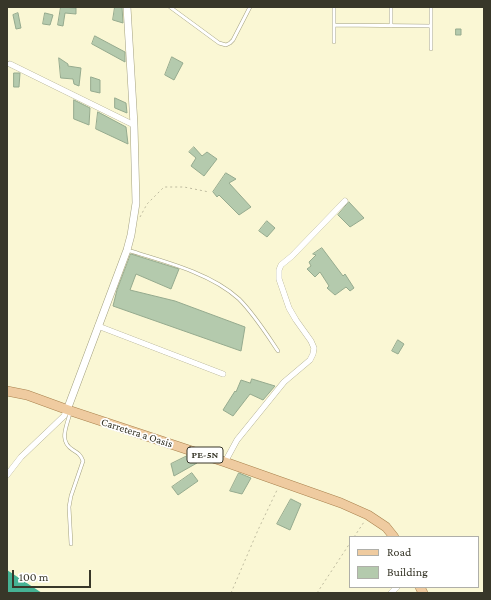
<!DOCTYPE html>
<html>
<head>
<meta charset="utf-8">
<style>
	body { margin:0 }
	#map { position:relative; width:491px; height:600px; overflow:hidden; background:#faf7d4; font-family:"Crimson Pro",serif }
	canvas { display:block }
	.frame { position:absolute; inset:0; border:8px solid #383729; pointer-events:none }
	.legend { position:absolute; left:349px; top:536px; width:130px; height:52px; box-sizing:border-box; background:#fff; border:1px solid #afafa9; margin:0; padding:5px 7px; list-style:none; font-size:12px; color:#383729 }
	.legend li { display:flex; align-items:center; gap:8px; height:20px }
	.legend b { width:20px; border:1px solid #afafa9 }
	.scale { position:absolute; left:12px; top:570px; width:79px; height:18px; box-sizing:border-box; border:2px solid #383729; border-top:0; padding-left:5px; font-size:12px; line-height:14px; white-space:nowrap; color:#383729; -webkit-text-stroke:3px #fff; paint-order:stroke }
</style>
</head>
<body>
<div id="map">
<canvas width="491" height="600"></canvas>
<div class="frame"></div>
<ul class="legend">
<li><b style="height:5px;background:#efcba0"></b>Road</li>
<li><b style="height:11px;background:#b4caad"></b>Building</li>
</ul>
<div class="scale">100 m</div>
</div>
<script>
const context = document.querySelector('canvas').getContext('2d');
context.lineJoin = 'round';
function paint(path, color) { context.fillStyle = color; context.fill(path, 'evenodd'); }
function trace(path, color, width, dash) { context.strokeStyle = color; context.lineWidth = width; context.lineCap = dash ? 'butt' : 'round'; context.setLineDash(dash || []); context.stroke(path); }
function drawText(font, color, halo, rows, align = 'center') {
  context.font = font + ' "Crimson Pro",serif'; context.lineWidth = 3.5; context.setLineDash([]); context.textBaseline = 'middle'; context.strokeStyle = halo; context.fillStyle = color; for (const [text, x, y, turn = 0] of rows) {
    context.save(); context.translate(x, y); context.rotate((+turn || 0) * Math.PI / 180); context.textAlign = isNaN(turn) ? turn : align; if (halo) context.strokeText(text, 0, 0); context.fillText(text, 0, 0); context.restore();
  }
}
const water = new Path2D(`
	M7 570 42 593H7Z`);
const building = new Path2D(`
	M61 7 76 8V14L65 13 63 26 58 25Z
	M115 7H122L123 23 113 20Z
	M18 13 21 28 16 29 13 15Z
	M45 13 53 15 50 25 43 24Z
	M456 29H461V35H456Z
	M95 36 125 52V62L92 44Z
	M172 57 183 63 174 80 165 75Z
	M59 58 68 64V66L81 68 79 86 74 84 73 79 61 78Z
	M14 73H20L19 87H14Z
	M91 77 100 80V93L91 91Z
	M115 98 126 103 127 113 115 108Z
	M74 100 90 108 89 125 74 119Z
	M98 112 126 127 128 144 96 129Z
	M194 147 202 156 207 152 217 159 204 176 191 166 196 158 189 152Z
	M226 173 236 179 229 183 251 207 239 215 219 195 217 197 213 192Z
	M349 202 364 218 350 227 338 215Z
	M267 221 275 228 267 237 259 231Z
	M322 248 343 276 345 274 354 288 350 291 346 287 335 295 327 288 329 286 320 272 315 277 307 269 311 266 309 262 316 255 313 254Z
	M131 254 179 269 171 289 136 274 130 290 175 301 245 327 241 351 113 306 117 290Z
	M398 340 404 344 398 354 392 351Z
	M252 379 275 386 263 400 250 394 233 416 223 410 235 391 236 392 241 380 250 383Z
	M187 456 192 458 197 463 174 476 171 464Z
	M192 473 198 481 178 495 172 487Z
	M239 473 251 478 242 494 230 491Z
	M291 499 301 504 290 530 277 524Z`);
const path = new Path2D(`
	M140 217 147 204 164 187H184L209 192
	M354 537 364 522
	M231 593 258 530 278 488
	M317 593 350 543`);
const service = new Path2D(`
	M170 7 219 43 226 45 230 43 233 40 250 7
	M334 25 431 26
	M391 26V7
	M334 42V7
	M431 49V7
	M127 250C163 261 211 273 239 299 254 314 266 333 278 351
	M70 413C67 426 58 441 73 450 78 453 81 455 83 461L71 496 69 507 71 544`);
const minor = new Path2D(`
	M10 64 134 125
	M98 326 223 374
	M225 462 237 440 284 382 310 360 313 354 314 348 311 341 296 320 289 308 279 279V270L281 265 292 256 345 201
	M7 475 21 457 64 416 67 410
	M391 593 397 587`);
const tertiary = new Path2D(`
	M67 410 127 250 131 235 136 203 134 125 127 7`);
const primary = new Path2D(`
	M7 391 27 395 71 411 225 462 341 503 368 515 386 527 394 537
	M420 587 423 593`);
const shields = [
	[205,455,36]
];
const shieldNames = [
	["PE-5N",205,455]
];
const streetNames = [
	["Carretera a Oasis",137,433,18]
];
paint(water, '#46b394');
paint(building, '#b4caad');
trace(building, '#95aa8e', 1);
trace(service, '#a3a07f', 4);
trace(minor, '#a3a07f', 6);
trace(tertiary, '#a3a07f', 8);
trace(primary, '#a8814d', 10);
trace(path, '#bebb9f', 1, [2, 3]);
trace(service, '#fff', 3);
trace(minor, '#fff', 5.5);
trace(tertiary, '#fff', 7);
trace(primary, '#efcba0', 9);
for (const [x, y, w] of shields) { const box = new Path2D(); box.roundRect(x - w / 2, y - 8, w, 16, 3); context.fillStyle = '#fff'; context.fill(box); trace(box, '#383729', 1); }
drawText('bold 10px', '#383729', null, shieldNames);
drawText('11px', '#383729', '#fff', streetNames);
</script>
</body>
</html>
